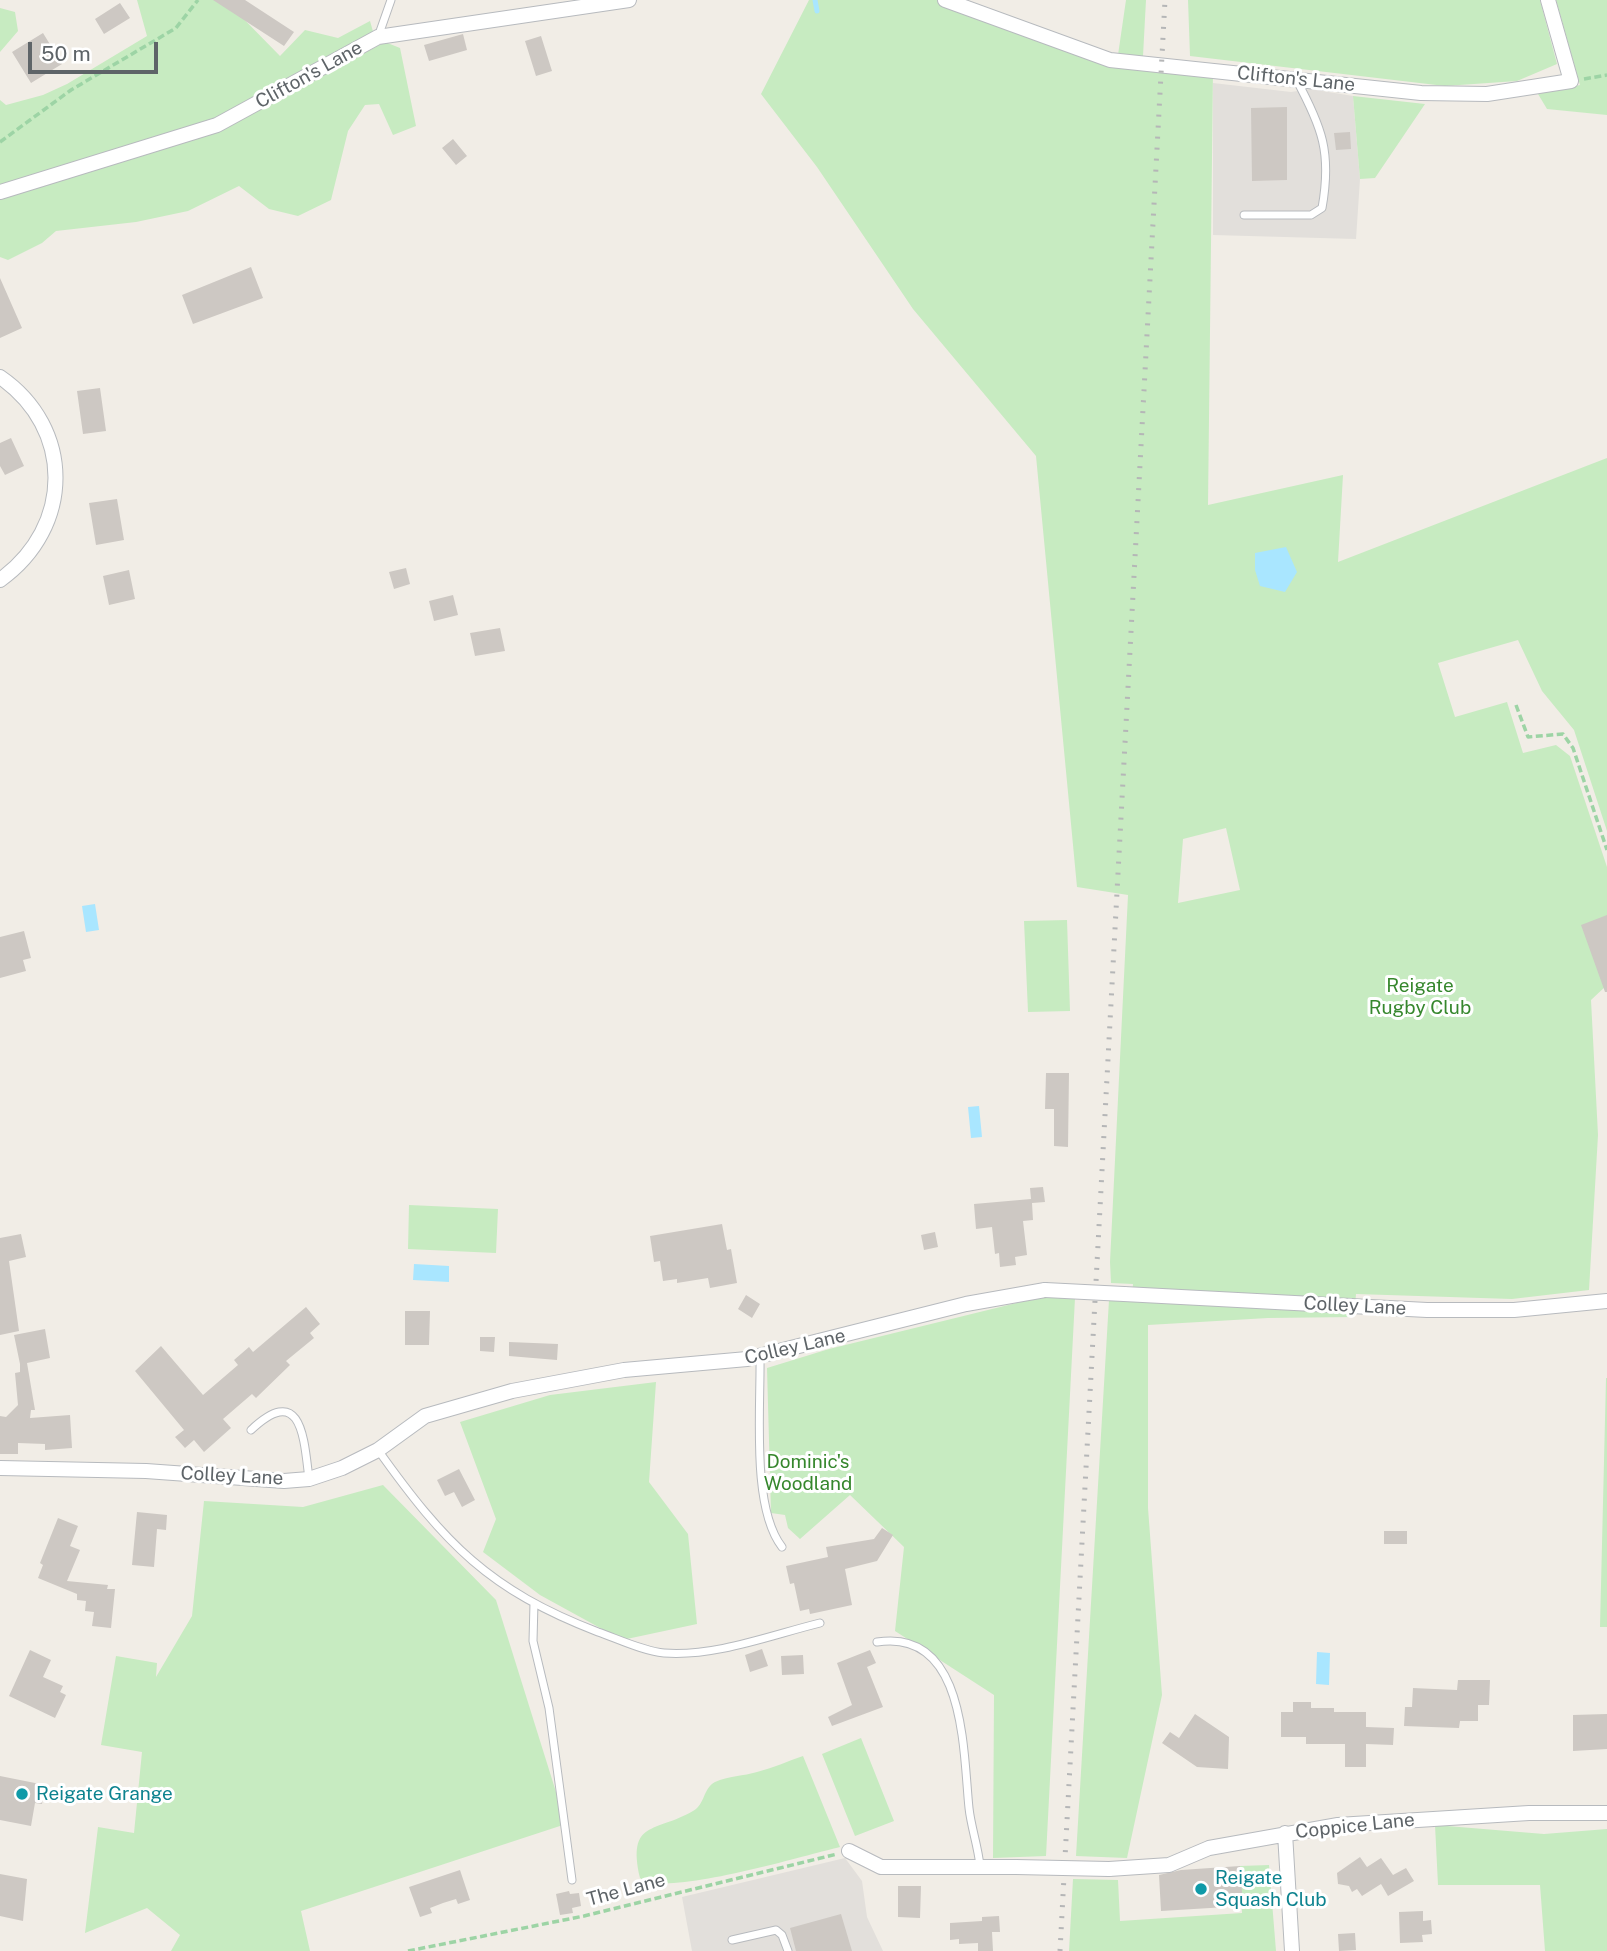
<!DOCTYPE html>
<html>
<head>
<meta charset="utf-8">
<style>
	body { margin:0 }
	#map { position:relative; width:1607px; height:1951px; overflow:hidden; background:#f1ede6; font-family:"Public Sans",sans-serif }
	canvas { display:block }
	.scale { position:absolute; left:28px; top:42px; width:130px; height:32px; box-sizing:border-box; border:4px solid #5e6468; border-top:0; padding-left:9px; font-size:21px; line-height:24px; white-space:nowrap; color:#5e6468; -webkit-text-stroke:5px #fff; paint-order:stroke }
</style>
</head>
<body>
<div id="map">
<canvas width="1607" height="1951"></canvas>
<div class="scale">50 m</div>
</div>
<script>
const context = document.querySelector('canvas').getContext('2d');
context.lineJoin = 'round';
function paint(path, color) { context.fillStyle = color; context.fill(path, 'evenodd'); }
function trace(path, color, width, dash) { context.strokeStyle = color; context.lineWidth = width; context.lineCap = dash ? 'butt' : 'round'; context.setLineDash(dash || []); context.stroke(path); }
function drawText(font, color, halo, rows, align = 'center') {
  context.font = font + ' "Public Sans",sans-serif'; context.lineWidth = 6; context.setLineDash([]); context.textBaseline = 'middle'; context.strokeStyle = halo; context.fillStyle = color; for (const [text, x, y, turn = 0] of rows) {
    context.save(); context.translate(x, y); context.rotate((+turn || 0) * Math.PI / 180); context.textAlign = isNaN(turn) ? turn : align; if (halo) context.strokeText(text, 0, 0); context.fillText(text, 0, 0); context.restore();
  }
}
const industrial = new Path2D(`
	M1213 83 1291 92 1310 89 1353 96 1360 179 1356 239 1213 235Z
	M845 1858 862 1881 867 1917 883 1951H692L682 1897Z`);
const green = new Path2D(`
	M137 0H219L231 6 280 56 305 30 338 38 370 21 374 35 213 121 0 186V100L6 105 43 95 67 84 147 36Z
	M809 0H953L1114 60 1213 70 1208 505 1343 475 1338 562 1607 458V831L1574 730 1542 691 1518 640 1438 663 1455 717 1507 702 1523 753 1556 745 1570 756 1607 867V985L1591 1000 1598 1135 1589 1290 1512 1299 1356 1294 1354 1317 1268 1318 1148 1325V1508L1162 1695 1127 1858 1076 1856 1109 1300H1132L1133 1284 1111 1283 1110 1262 1128 895 1077 887 1036 456 913 309 817 167 761 94ZM1226 828 1240 890 1178 903 1183 839Z
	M1126 0H1146L1143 56 1118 55Z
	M1188 0H1540L1557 64 1517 81 1445 86 1190 56Z
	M1556 0H1607V115L1547 109 1538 94 1580 85Z
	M0 8 15 12 18 31 0 52Z
	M385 42 400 48 416 126 393 135 379 104 365 105 348 131 331 200 298 216 269 209 239 186 188 211 136 222 56 231 42 243 8 260 0 257V196L221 130Z
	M1353 96 1425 104 1375 178 1360 179Z
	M1067 920 1070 1011 1028 1012 1024 921Z
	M409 1205 498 1209 496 1253 408 1249Z
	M1045 1296 1075 1298 1046 1856 993 1858 994 1695 895 1631 904 1547 850 1495 800 1539 788 1528 785 1515 771 1513 767 1368 829 1349Z
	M1606 1378H1607V1627H1600Z
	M656 1382 649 1482 688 1534 697 1624 622 1640 540 1595 483 1552 496 1519 460 1422 550 1395Z
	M383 1485 496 1600 566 1824 301 1911 310 1951H171L180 1935 147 1908 85 1933 98 1827 134 1833 142 1752 101 1745 116 1656 157 1663 156 1677 192 1616 204 1501 303 1507Z
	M861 1738 894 1821 855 1836 822 1754Z
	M803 1756 840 1847C805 1855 665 1898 640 1878 627 1820 655 1833 693 1811 705 1805 703 1788 715 1782 728 1776 744 1776 757 1772 773 1768 788 1761 803 1756Z
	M1435 1825 1544 1834 1607 1829V1951H1545L1540 1885H1438Z
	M1269 1865 1276 1951H1069L1073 1879 1118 1880 1120 1921 1242 1913 1240 1866Z`);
const water = new Path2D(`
	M1286 547 1297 572 1285 592 1260 586 1255 570V553Z
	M95 904 99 930 86 932 82 906Z
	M979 1106 982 1137 971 1138 968 1107Z
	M414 1264 449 1266V1282L413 1280Z
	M1317 1652 1330 1653 1329 1685 1316 1684Z`);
const stream = new Path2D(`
	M815 0 817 11`);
const building = new Path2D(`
	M213 0H245L294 32 284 46Z
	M120 3 130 18 104 34 95 19Z
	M43 33 62 64 31 83 12 52Z
	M463 34 467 50 429 61 424 45Z
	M541 36 552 71 536 76 525 41Z
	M1287 107V180L1252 181 1251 108Z
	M1350 132 1351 149 1336 150 1334 133Z
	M453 139 467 156 456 165 442 148Z
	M251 267 263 298 193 324 182 295Z
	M0 278 22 328 0 338Z
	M100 388 106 431 83 434 77 391Z
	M11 438 24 466 5 475 0 466V443Z
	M117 499 124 540 96 545 89 503Z
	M406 568 410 584 394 589 389 572Z
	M129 570 135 599 109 605 103 576Z
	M453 595 458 615 434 621 429 601Z
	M500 628 505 651 475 656 470 633Z
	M1607 915V992H1605L1581 925Z
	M24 931 31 958 23 960 26 971 0 978V937Z
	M1046 1073H1069L1068 1147 1054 1146V1109H1045Z
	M1043 1187 1045 1202 1032 1203 1033 1220 1023 1221 1027 1255 1015 1257 1016 1265 1000 1267 999 1253 995 1254 992 1227 976 1229 974 1204 1031 1199 1030 1188Z
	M722 1224 727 1250 731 1249 737 1283 710 1288 708 1278 677 1283V1279L663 1281 660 1261 654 1262 650 1236Z
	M935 1232 938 1247 924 1250 921 1235Z
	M21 1234 26 1257 9 1261 19 1331 0 1335V1238Z
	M746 1295 760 1304 752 1318 738 1309Z
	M306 1307 320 1324 310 1333 314 1338 286 1361 290 1365 256 1398 252 1394 223 1419 231 1428 204 1452 194 1440 185 1448 175 1437 184 1430 135 1371 161 1346 203 1395 238 1365 234 1360 249 1347 253 1352Z
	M405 1311H430L429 1345H405Z
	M45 1329 50 1358 27 1363 35 1410H31L30 1418 70 1415 72 1448 45 1450V1444L18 1443V1454H0V1416L6 1417 18 1405 15 1373 20 1372V1364L14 1335Z
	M480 1337H495L494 1352 480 1351Z
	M509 1342 558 1344 557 1360 509 1356Z
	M459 1469 475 1500 462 1507 454 1492 445 1496 437 1480Z
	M137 1512 167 1515 166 1530 157 1529 154 1567 132 1565Z
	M58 1518 78 1526 70 1546 80 1550 67 1581 108 1585 107 1589H115L111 1628 92 1626 94 1612 85 1611 86 1601 77 1600V1594L38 1578 43 1565 40 1563Z
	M882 1528 893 1535 877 1561 845 1569 852 1605 810 1614 809 1609 800 1611 794 1583 790 1584 786 1566 828 1557 826 1547 874 1539Z
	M1384 1531H1407V1544H1384Z
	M762 1649 768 1666 750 1672 745 1655Z
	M30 1650 51 1660 43 1677 63 1686 60 1692 66 1695 55 1718 9 1696Z
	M870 1650 876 1663 867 1667 883 1707 832 1726 828 1717 852 1705 837 1663Z
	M803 1655 804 1674 782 1675 781 1656Z
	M1458 1680H1490L1489 1705H1478V1721H1460L1459 1728 1404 1726 1405 1707H1412L1413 1688 1457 1690Z
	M1293 1702H1311V1708H1334V1712H1366V1727L1394 1728 1393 1745 1366 1744V1767H1345V1744H1306V1737H1281V1712H1293Z
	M1195 1714 1229 1737 1228 1769 1197 1767 1162 1743 1170 1732 1179 1738Z
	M1607 1714V1749L1573 1751V1715Z
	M0 1776 45 1785 42 1804 35 1803 31 1826 0 1820Z
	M1360 1857 1367 1867 1381 1858 1393 1875 1406 1868 1414 1881 1388 1896 1381 1884 1362 1896 1357 1889 1352 1892 1349 1886 1338 1884 1337 1873Z
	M1240 1866 1243 1906 1161 1911 1159 1875 1181 1870Z
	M460 1870 470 1900 458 1904 456 1899 443 1903 430 1908 432 1913 420 1917 409 1887Z
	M0 1874 27 1879 23 1921 0 1916Z
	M898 1886H921L920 1918 898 1917Z
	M569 1891 570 1894 579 1893 581 1906 572 1908 573 1913 560 1915 556 1894Z
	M1423 1911V1921L1431 1920 1432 1934 1422 1935 1423 1942 1400 1943 1399 1912Z
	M841 1914 852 1951H796L790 1928Z
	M999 1916 1000 1932H992L993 1951H978V1943L959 1944V1939L950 1940V1923L982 1921V1917Z
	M1355 1933 1356 1950 1339 1951 1338 1934Z`);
const path = new Path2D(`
	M1584 79 1607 75
	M0 142 71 90 176 28 198 0
	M1516 705 1528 737 1563 734 1573 748 1607 850
	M408 1951 584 1916 837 1854`);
const service = new Path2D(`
	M378 37 391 0
	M1244 215H1311L1322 208C1332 153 1322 127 1296 79
	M760 1356C761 1408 751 1507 782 1547
	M251 1430C302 1382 304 1439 309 1479
	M378 1450C445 1544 489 1590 598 1632 618 1639 643 1651 664 1653 715 1657 771 1635 820 1623
	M534 1603 533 1641 549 1708 572 1880
	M877 1642C966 1628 963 1751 969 1808 971 1827 978 1846 980 1866
	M732 1940 776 1930 782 1935 788 1951`);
const minor = new Path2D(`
	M945 0 1110 60 1421 93 1487 94 1571 81 1548 0
	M0 192 217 125 378 37 629 0
	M0 377C74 428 74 527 0 580
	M1124 1294 1427 1310H1514L1607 1301
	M0 1468 146 1471 284 1481 309 1479 342 1468 378 1450 425 1416 512 1391 624 1370 747 1359 966 1304 1045 1290
	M1285 1833 1292 1951
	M849 1851 881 1867H1016
	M1109 1869 1169 1865 1209 1848 1338 1825 1529 1813H1607`);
const rail = new Path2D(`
	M1060 1951 1165 0`);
const minorBridge = new Path2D(`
	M1045 1290 1124 1294
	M1016 1867 1109 1869`);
const markers = [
	[22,1794,7,"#0f9aa8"],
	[1201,1889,7,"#0f9aa8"]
];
const streetNames = [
	["Clifton's Lane",309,75,-29],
	["Clifton's Lane",1296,79,6],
	["Colley Lane",1355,1306,3],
	["Colley Lane",795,1347,-13],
	["Colley Lane",232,1476,3],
	["Coppice Lane",1355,1826,-6],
	["The Lane",626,1890,-15]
];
const parkNames = [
	["Reigate",1420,986],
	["Rugby Club",1420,1008],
	["Dominic's",808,1462],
	["Woodland",808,1484]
];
const cultureNames = [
	["Reigate Grange",36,1794],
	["Reigate",1215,1878],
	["Squash Club",1215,1900]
];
paint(industrial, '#e2dfdb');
paint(green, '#c7ebc1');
paint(water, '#a9e6ff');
trace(stream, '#a9e6ff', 5);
paint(building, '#cdc8c3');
trace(service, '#b7babe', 9);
trace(minor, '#b7babe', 16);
trace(path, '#9dd4a5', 3.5, [7, 3.5]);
trace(service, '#fff', 7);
trace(minor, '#fff', 14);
trace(rail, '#b5b6b7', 5, [2, 9]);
trace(minorBridge, '#b7babe', 16, []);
trace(minorBridge, '#fff', 14);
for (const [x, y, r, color] of markers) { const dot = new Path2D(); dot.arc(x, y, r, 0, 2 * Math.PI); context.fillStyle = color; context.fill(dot); trace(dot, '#fff', 2.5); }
drawText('19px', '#5e6468', '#fff', streetNames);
drawText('19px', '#36872d', '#fff', parkNames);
drawText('19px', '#0d838f', '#fff', cultureNames, 'left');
</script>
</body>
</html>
